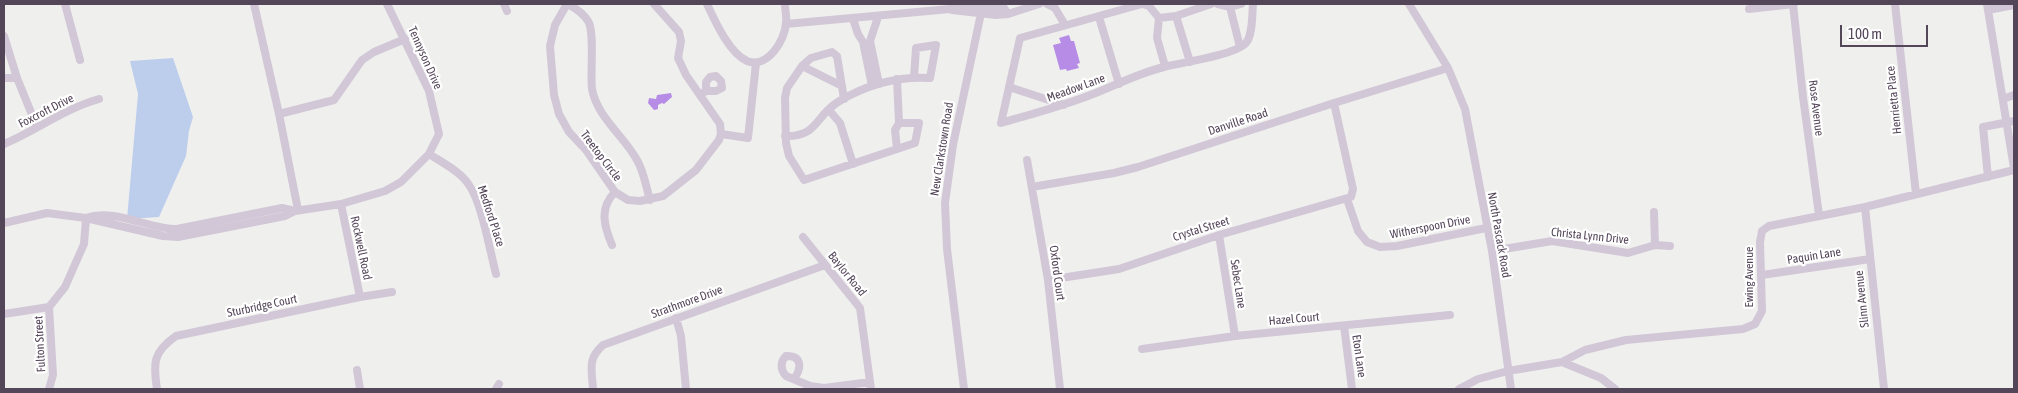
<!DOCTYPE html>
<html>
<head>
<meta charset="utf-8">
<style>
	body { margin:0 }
	#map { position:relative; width:2018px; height:393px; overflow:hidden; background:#eff0ed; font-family:"Asap Condensed",sans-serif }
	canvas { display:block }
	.frame { position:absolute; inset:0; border:5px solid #544659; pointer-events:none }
	.scale { position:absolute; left:1840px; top:25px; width:88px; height:22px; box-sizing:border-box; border:2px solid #544659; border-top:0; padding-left:6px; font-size:15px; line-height:18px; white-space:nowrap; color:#544659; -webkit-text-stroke:4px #fff; paint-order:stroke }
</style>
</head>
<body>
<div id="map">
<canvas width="2018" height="393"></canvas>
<div class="frame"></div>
<div class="scale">100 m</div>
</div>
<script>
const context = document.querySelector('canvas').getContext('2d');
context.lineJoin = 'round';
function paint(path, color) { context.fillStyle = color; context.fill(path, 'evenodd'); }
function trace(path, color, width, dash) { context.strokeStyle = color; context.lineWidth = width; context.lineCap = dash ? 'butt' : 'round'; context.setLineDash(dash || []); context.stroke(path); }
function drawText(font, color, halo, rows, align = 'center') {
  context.font = font + ' "Asap Condensed",sans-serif'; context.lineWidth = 4.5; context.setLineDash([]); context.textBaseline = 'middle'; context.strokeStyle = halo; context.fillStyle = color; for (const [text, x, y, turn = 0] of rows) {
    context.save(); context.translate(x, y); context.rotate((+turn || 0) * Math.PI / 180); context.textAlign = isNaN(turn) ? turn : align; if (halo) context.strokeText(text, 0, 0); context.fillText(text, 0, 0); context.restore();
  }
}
const green = new Path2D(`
	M173 58 193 117 189 131 186 156 159 217 127 219 138 94 130 61Z`);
const water = new Path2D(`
	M1069 35 1071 41H1074L1080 63 1077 64 1079 68 1067 71 1066 69 1060 70 1053 45 1061 43 1059 38Z
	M671 93 672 97 664 104 662 103 658 105V109L654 110 648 103 649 98 656 99 657 95Z`);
const minor = new Path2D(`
	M65 4 80 60
	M254 4 279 114 298 210
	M504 4 507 11
	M567 4 555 25 550 46 554 95 559 114 569 132 586 150 615 192 628 200 640 201 663 196 696 170 719 140 721 134 720 124 686 75 678 58 681 41 679 32 654 4
	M568 4C575 8 584 14 588 21 595 31 590 73 592 89 597 117 624 136 637 160 644 172 646 187 650 200
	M707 4C715 21 729 53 747 61 767 69 785 41 786 23 787 17 785 10 785 4
	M1047 4 1055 8 1065 25
	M1211 4 1176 16 1159 18 1149 6 1142 4 1020 38 1001 123C1032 114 1063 106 1093 94 1116 85 1139 73 1164 67 1183 62 1231 56 1245 44 1253 37 1252 14 1253 4
	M1218 4 1230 7 1241 4
	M1409 4 1448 68 1465 109 1492 251 1511 389
	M1793 4 1803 97 1819 215
	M1895 4 1916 194
	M1987 4 2014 168
	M1230 7 1240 47
	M1749 9 1794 4
	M952 10 996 15 1008 14 1039 4
	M1988 10 2014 5
	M1176 16 1190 62
	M878 17 870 41 879 84
	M1099 17 1119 84
	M1159 18 1157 38 1165 66
	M853 19 858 34 863 42 872 86
	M786 24 950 9 969 4 1004 8 1008 14
	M4 36 17 78 37 127
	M802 66 842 86
	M4 78H17
	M897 79 899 123 895 130 897 149
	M1009 87 1064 105
	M700 95 706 91V82L710 77 716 76 721 81 722 88 716 91H706
	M844 99 837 56 832 52 811 58 802 66 787 88 785 98 786 143 789 156 804 180 915 143 919 123H899
	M2003 99 2014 95
	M829 110 840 123 853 164
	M279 114 334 100 362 60 374 52 405 39
	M721 134 748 138 756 63
	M785 136C818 137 815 116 838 102 865 85 898 76 930 78L936 45 916 48 914 77
	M4 144C37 130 64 109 99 99
	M429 154C443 163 461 172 469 185 482 203 490 252 496 274
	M1027 160 1048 280 1060 389
	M1988 177 1983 127 2014 121
	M1032 187 1114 173 1138 167 1334 103 1448 68
	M1347 199 1358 231 1367 242 1380 247 1397 246 1486 228
	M341 204 360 297
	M1865 207 1884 389
	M295 211 282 208 177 229C148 229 115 208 86 218L163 236 178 237 285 216 295 211 341 204 385 191 401 182 429 154 439 134 429 91 387 4
	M1654 212 1655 245
	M4 223 47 213 86 218 84 244 65 287 49 307 53 375 49 389
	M1219 235 1235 336
	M803 237 860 308 871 389
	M612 245C604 226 599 208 615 192
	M1492 251 1552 241 1628 253 1655 245 1670 246
	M1762 275 1870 259
	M1048 280 1119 269 1219 235 1351 197 1353 189 1334 103
	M4 314 49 307
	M676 318 681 336 686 389
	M1344 326 1352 389
	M1142 349 1235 336 1450 315
	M1562 362 1585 350 1626 340 1743 329 1755 324 1762 311 1760 242 1762 231 1769 226 1865 207 2014 170
	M357 370 360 389
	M794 379C802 368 802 355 786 356 780 362 780 369 786 376L810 386 824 388 870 382
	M157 389C153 363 153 352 176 336L360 297 392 292
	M496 389 499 384
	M593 389C592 370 587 359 603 345L825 265
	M964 389 947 249 945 203 953 145 983 4
	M1459 389 1478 379 1508 371 1562 362 1601 378 1615 389`);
const streetNames = [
	["Tennyson Drive",425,58,66],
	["Meadow Lane",1076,88,-20],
	["Henrietta Place",1894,100,-96],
	["Rose Avenue",1816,108,83],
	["Foxcroft Drive",46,111,-27],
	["Danville Road",1238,122,-18],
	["New Clarkstown Road",942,149,-81],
	["Treetop Circle",601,156,53],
	["Medford Place",491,216,72],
	["Witherspoon Drive",1430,227,-11],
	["Crystal Street",1201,229,-17],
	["North Pascack Road",1499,235,80],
	["Christa Lynn Drive",1590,236,6],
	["Rockwell Road",361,248,78],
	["Paquin Lane",1814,256,-9],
	["Oxford Court",1057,273,82],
	["Baylor Road",847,274,51],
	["Ewing Avenue",1749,277,-90],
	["Sebec Lane",1238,284,81],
	["Slinn Avenue",1862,299,-96],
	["Strathmore Drive",687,302,-20],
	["Sturbridge Court",262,306,-12],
	["Hazel Court",1294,319,-5],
	["Fulton Street",40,344,-93],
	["Eton Lane",1359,356,82]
];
paint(green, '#bdcdec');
paint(water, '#b78ce6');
trace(minor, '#d2c7d7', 8);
drawText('12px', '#544659', '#fff', streetNames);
</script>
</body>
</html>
